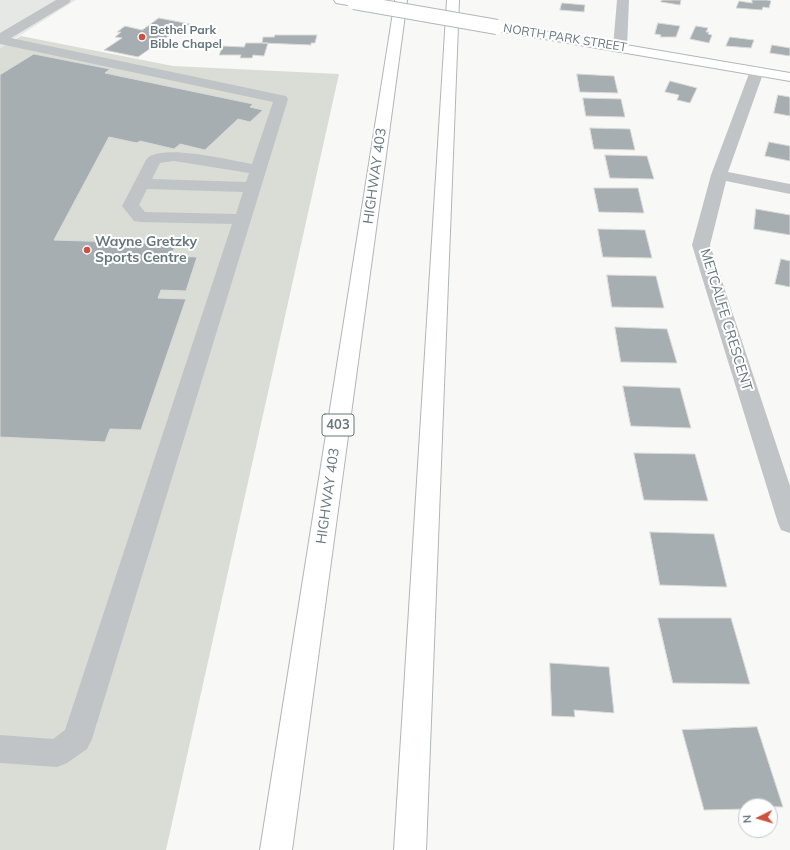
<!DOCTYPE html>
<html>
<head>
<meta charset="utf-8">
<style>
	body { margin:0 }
	#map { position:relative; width:790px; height:850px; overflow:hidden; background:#f8f8f6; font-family:Mulish,sans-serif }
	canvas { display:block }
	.north { position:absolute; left:738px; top:798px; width:40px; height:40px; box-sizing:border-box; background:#fff; border:1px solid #c2c8cb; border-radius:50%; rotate:265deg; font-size:11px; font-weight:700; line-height:16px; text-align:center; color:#66767d }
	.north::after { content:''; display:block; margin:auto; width:14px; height:18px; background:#cf503f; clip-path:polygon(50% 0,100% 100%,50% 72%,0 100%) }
</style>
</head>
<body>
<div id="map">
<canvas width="790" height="850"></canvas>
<div class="north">N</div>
</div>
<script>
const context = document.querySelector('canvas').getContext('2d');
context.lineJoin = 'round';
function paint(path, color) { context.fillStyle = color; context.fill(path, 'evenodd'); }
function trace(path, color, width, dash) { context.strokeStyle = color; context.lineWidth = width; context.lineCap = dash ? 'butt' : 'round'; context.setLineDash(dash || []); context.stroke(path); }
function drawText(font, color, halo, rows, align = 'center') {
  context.font = font + ' Mulish,sans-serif'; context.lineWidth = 4; context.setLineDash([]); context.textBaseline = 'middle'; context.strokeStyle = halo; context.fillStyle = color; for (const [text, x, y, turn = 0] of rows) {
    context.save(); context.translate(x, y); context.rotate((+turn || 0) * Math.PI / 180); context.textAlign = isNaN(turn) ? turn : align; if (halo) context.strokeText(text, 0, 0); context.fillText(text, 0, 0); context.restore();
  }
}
const built = new Path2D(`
	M0 0H76L0 48Z`);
const green = new Path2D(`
	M21 36 173 66 339 74 166 850H0V48Z`);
const building = new Path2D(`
	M662 0H681L680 5 661 2Z
	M752 0H767L771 1 769 8 763 7 762 10 736 8 739 1 752 3Z
	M562 3 585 5 584 12 560 10Z
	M159 18 190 24 181 30H177L138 57 104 50 122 38 115 37 121 32H117L125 26 142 30Z
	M658 23 680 26 676 37H660L661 35 655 34Z
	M696 26 708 28 706 32H709L708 34 712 35 709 43 690 39Z
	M275 35H317L315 43H311V45L262 43 263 37H274Z
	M730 37 754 40 751 48 726 46Z
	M246 43H268L264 56 253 55 252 58H240L241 55H219L223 46 244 47Z
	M772 45 790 48V56L770 53Z
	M34 54 110 69 105 73 253 104 250 107 263 110 250 122 238 119 205 150 180 144 174 149 140 141 137 143 109 137 54 240 176 244 171 256 197 257 186 291 161 290 158 298 186 299 141 430 110 429 105 442 0 437V75Z
	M577 74 614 76 618 93 580 92Z
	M670 81 697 88 690 103 677 100 679 95 665 92Z
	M778 95 790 97V116L774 113Z
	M583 98 621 99 625 117 586 116Z
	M590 128 630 129 635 150 594 149Z
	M769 142 790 146V161L765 156Z
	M605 155 647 156 654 179 610 178Z
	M594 188H638L644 213 599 212Z
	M756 209 790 215V235L754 229Z
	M598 229 645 230 652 258 603 257Z
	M781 259 790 261V287L775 284Z
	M607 275 656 276 664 308 612 307Z
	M615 327 667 329 677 363 621 362Z
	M623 386 680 388 691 428 631 426Z
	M634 453 695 454 708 501 644 500Z
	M650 532 714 534 727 587 660 585Z
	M658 618H731L750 684 673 683Z
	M550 663 609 667 614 713 574 710 575 717 552 716Z
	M757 727 783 807 746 806V809L704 810 682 730Z`);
const minor = new Path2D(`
	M56 0H71L69 3 11 38 281 95 286 96 288 99 92 739 87 749 67 763 57 767 0 763V735L53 739 65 730 232 224 140 222 134 221 122 206 146 160C158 142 232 161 252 164L273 102 0 44V33ZM174 161 249 173 246 182 152 179 160 163ZM147 189 243 192 236 214 145 212 139 205Z
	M617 0H629L627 47 625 50H615L613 47Z
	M757 67 762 68 764 71 728 172 790 184V194L726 181 710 245 790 486V533L781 530 778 523 692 245 711 175 750 71 752 68Z`);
const major = new Path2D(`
	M334 0H359L360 2 358 5 354 6 336 3Z
	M497 23 790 73V81L492 30 491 27 492 24Z`);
const highway = new Path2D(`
	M395 0H407L292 850H260Z
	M447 0H459L426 850H394Z`);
const majorBridge = new Path2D(`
	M354 2 497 27`);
const markers = [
	[142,37,4,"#cf503f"],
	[87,250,4,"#cf503f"]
];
const farPoinames = [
	["Bethel Park",150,30],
	["Bible Chapel",150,44]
];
const farStreetnames = [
	["NORTH PARK STREET",565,38,9]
];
const shields = [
	[338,425,32]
];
const shieldNames = [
	["403",338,425]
];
const streetNames = [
	["HIGHWAY 403",375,176,-82],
	["METCALFE CRESCENT",726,320,73],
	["HIGHWAY 403",328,496,-82]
];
const poiNames = [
	["Wayne Gretzky",95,242],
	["Sports Centre",95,258]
];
paint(built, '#e6e8e6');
paint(green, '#d9ddd6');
paint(building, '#a6aeb2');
trace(building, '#dadad8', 1);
trace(major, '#b2b7b9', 2);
trace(highway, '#b2b6b8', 2);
paint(minor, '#c0c4c7');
paint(major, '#fff');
paint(highway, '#fff');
trace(majorBridge, '#b2b7b9', 16, []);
trace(majorBridge, '#fff', 14);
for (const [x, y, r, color] of markers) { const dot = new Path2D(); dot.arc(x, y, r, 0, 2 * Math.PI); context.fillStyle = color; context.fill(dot); trace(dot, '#fff', 1.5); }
drawText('bold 12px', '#66767d', '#fff', farPoinames, 'left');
drawText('12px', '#66767d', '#fff', farStreetnames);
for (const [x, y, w] of shields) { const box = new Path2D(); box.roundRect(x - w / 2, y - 11, w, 22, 3); context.fillStyle = '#fff'; context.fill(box); trace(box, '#66767d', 1); }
drawText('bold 13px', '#66767d', null, shieldNames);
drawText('14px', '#66767d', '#fff', streetNames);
drawText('bold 14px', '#66767d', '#fff', poiNames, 'left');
</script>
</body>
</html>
